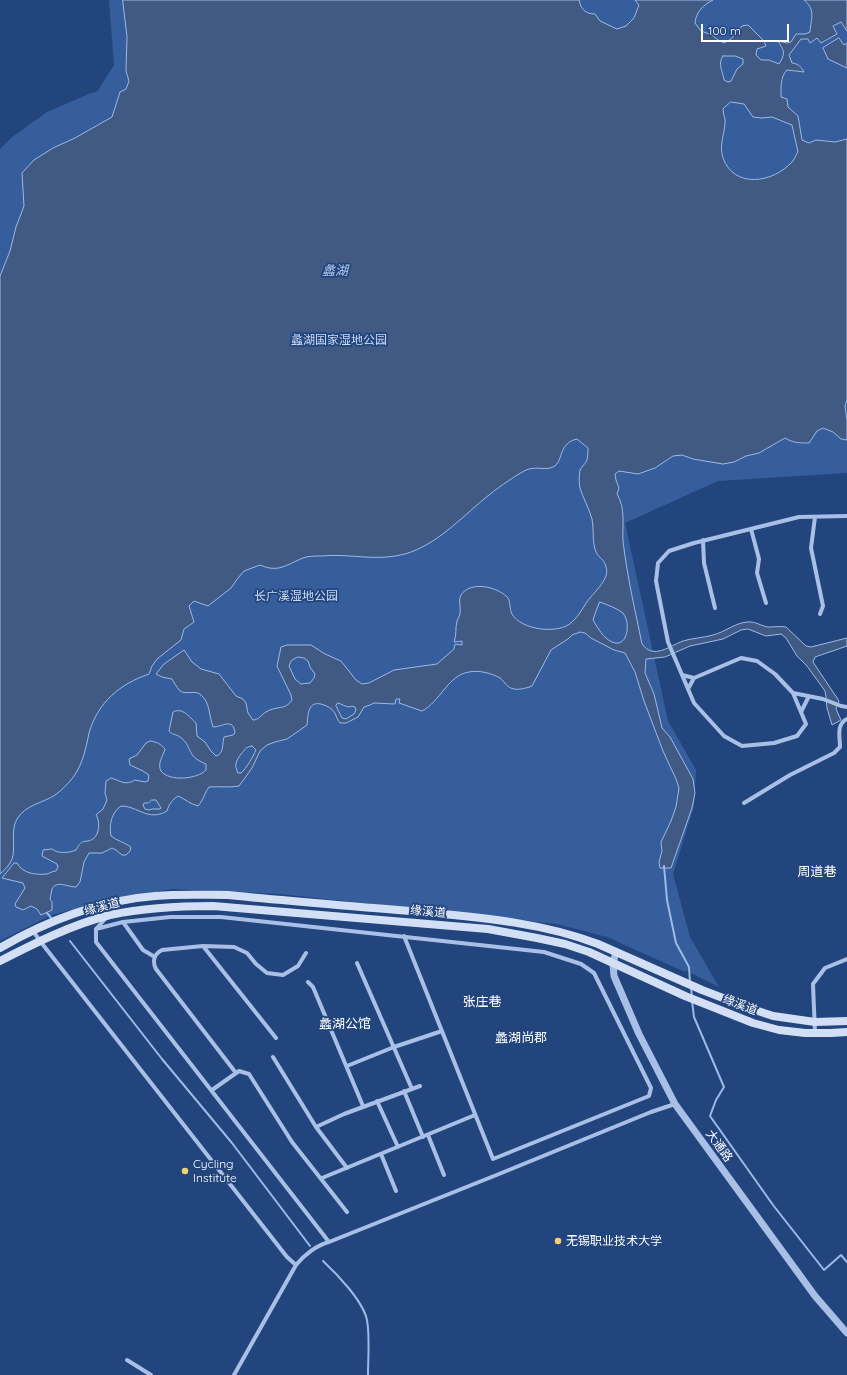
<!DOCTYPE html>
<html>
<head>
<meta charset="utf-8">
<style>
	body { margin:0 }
	#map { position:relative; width:847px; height:1375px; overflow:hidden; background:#23457e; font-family:Quicksand,sans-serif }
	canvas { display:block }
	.scale { position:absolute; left:701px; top:24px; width:88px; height:18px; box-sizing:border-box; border:2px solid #fff; border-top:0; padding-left:5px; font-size:12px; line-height:14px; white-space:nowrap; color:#fff; -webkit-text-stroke:3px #23457e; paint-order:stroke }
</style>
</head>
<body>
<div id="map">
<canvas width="847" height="1375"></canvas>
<div class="scale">100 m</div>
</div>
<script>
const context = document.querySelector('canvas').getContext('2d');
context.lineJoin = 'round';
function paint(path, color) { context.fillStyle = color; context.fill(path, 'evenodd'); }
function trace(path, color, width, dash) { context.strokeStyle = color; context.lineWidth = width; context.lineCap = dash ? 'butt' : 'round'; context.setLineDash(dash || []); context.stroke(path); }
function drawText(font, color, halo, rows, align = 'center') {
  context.font = font + ' Quicksand,"Noto Sans SC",sans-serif'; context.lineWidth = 3.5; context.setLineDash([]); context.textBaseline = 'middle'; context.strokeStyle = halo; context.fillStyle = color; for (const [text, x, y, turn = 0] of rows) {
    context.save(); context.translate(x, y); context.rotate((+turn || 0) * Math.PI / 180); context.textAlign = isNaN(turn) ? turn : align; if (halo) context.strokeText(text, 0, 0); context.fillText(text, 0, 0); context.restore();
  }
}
const green = new Path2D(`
	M109 0H847V473L718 481 625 523 668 721 696 770 694 806 673 874 690 937 719 987 685 970V972L607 937 557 924 280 894 172 889 102 901 49 916 0 941V149L11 138 47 112 91 93 97 92 114 65Z`);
const water = new Path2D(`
	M123 0H579C581 9 585 14 595 14L600 21 617 29 626 26 634 18 639 5 635 0H713C703 5 696 12 695 23L701 31 712 35 718 40 724 43 731 39 742 26 748 25 764 41 766 46 757 49 756 55 761 60H769L779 64C786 53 784 51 778 41L787 43 791 42 796 34H805L810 32C811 18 816 10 804 0H847V31L841 22 833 26 837 34 821 43 817 38 810 43 808 39H801L789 55 792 63C799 64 801 67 804 72L787 70C780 77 781 88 781 97L787 99 788 107 798 116 802 140 809 143 816 140 835 142 847 139V400L845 406 847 421V440L841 439 833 432 823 428 817 431 809 443C800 443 793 443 785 438L759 453 746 456 734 462 723 464 693 459 682 455 673 456 655 468 638 474 619 471 615 474 616 480 619 488 617 494C626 509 622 525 623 541 627 576 635 610 642 644 654 660 669 646 683 641 692 638 703 638 713 635 725 632 735 623 747 622 755 621 761 626 768 627 774 627 780 626 786 627L806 646 811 647 847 638V646L815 657 813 662 839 701 836 709 841 720 832 725 827 708 826 697 825 691 807 666 797 656 786 638 781 634 766 636 748 629 741 630 723 639 690 646 665 657 646 659 645 673 654 694 662 728 670 737 693 779 695 793 692 808 671 868H660L659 862 662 851 661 842 671 821 676 807 679 788 676 779 663 751 644 701 635 672 625 653 614 650 591 638 585 633 580 632 572 635 568 639 551 650 532 686C527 688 520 690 514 689 507 688 505 682 500 678 491 673 479 670 469 672 448 675 440 702 422 711L399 703 400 699H396L395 704 374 703 370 705 364 707 358 717 346 723H340C337 720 337 716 334 712 332 708 327 706 324 705 308 699 308 714 307 725L287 739 275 742 267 745 260 751 252 768 239 786C229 788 219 786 209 787 204 794 204 799 198 806 190 804 185 799 178 796 172 800 169 804 167 811 148 822 138 806 121 806 111 813 109 825 111 836 117 841 124 842 131 847L130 851 126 855H122L116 850 112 848 102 853H89L84 862 80 882 76 887C68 887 56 880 52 889 51 892 51 896 50 899L52 902V910L41 915 37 909 31 906 23 910 16 907 15 904 25 888 23 883 2 878 14 863H17C23 874 36 875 47 874 50 873 53 871 56 871L58 867 57 864 42 856 43 850 52 849C58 854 69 853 76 850 83 837 85 844 93 839 100 834 100 821 96 815L103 809 107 800 105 793 106 781 111 778C121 781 125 786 135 780L145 782 148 781 149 775 143 771 130 765 129 759 137 755 146 743 150 741C157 742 161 744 165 749 163 756 157 764 161 771 169 782 198 779 206 770V764C185 756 193 746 180 737 176 734 172 735 169 731L173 712C183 707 189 717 196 723L197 736 205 742 211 751 216 756C224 754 222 745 224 737L233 735 235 733C233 717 223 727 213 727 209 716 210 702 201 695 195 689 185 696 179 690 177 687 174 683 172 679L162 677 156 674 164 664 184 650 192 662 201 669 219 674 236 696 243 699 246 703 248 713 253 720C259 720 261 715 266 712 277 705 285 711 292 700L291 695 277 666 281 647 287 645H311L325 654 341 661 356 680 362 684 369 683 394 670 437 664 454 649 455 644 462 645V641L454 642C457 634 455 629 457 621 458 618 460 616 460 613 461 607 458 601 461 595 470 581 496 586 507 597 511 601 509 608 512 614 521 630 559 635 572 622 580 615 584 605 590 598 596 591 603 584 606 576 607 573 607 569 606 567 605 560 598 557 596 552 592 543 594 529 592 519 589 508 583 498 580 488 579 484 579 474 580 470 582 466 586 463 587 460 588 456 588 451 588 448L577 439C557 444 564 462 553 467 544 471 535 465 524 471 510 479 496 489 484 499 460 519 436 545 405 554 375 562 350 553 321 556 315 556 308 556 303 558 286 565 278 573 260 565L244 571 238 578 231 588 208 606 194 601 189 606 194 622 184 629 181 640 157 659 152 666 149 674C120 684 98 702 89 733 86 748 83 763 74 776 69 783 62 790 55 795 43 803 25 805 17 819 9 832 18 852 10 863 8 867 3 871 0 874V276L10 251 16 227 24 206 22 173 34 160 53 148 75 138 112 117 120 92 126 89 129 81 126 71 127 37ZM723 56H735L743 59V64L737 69 731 81 728 82 724 80C723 71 717 64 723 56ZM731 102 744 104 753 117 762 118 772 117 792 125 798 152C796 155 794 160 792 162 773 183 734 189 723 158 719 146 724 135 725 124 726 119 723 115 723 109ZM600 602C607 605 617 608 623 613 631 622 628 649 612 642 603 638 598 628 593 620L596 611ZM298 657 304 658 308 661 310 667 315 674 314 678 310 683 301 684 295 679 289 666 291 661ZM338 703C342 704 345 707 350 707L352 706 355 707 356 710 354 714 346 719 342 718 336 706ZM252 746 256 750C253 757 246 769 241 773H238C234 765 236 761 241 754 245 750 245 747 252 746ZM152 800H156L161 808 160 809H152L149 810 145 809 143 805 144 803H148Z
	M839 38 844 45 847 43V68L828 59 823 48Z`);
const stream = new Path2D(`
	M664 866 667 900 676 943 689 967 690 983
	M47 913 52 919
	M70 941 162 1059 232 1143 310 1246
	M691 987 692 997
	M692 1001 694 1017 724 1087 716 1100 710 1116 773 1205 824 1270 841 1255 847 1262
	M323 1261C337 1274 363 1301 367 1320 370 1337 368 1357 368 1375`);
const minor = new Path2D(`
	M815 517 811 548 823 606 820 614
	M751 529 759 559 757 573 766 603
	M703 540 704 563 715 608
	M682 675 694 678 741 658 757 661 775 674 793 693 823 699 841 706 847 707
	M688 689 694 678
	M793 693 806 724 797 736 774 743 742 746 724 736 694 703 668 642 656 581 658 563 669 551 694 543 799 517 847 516
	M801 712 809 696
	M744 803 790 775 834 753 840 747C840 737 836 724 847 719
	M106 918 96 929V942L329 1242 499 1174 651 1112 675 1104
	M123 922 143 950 155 957
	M96 929 123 922 170 917H221L544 952 581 964 594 973 651 1088 649 1096 493 1159 404 936
	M33 931 40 941 287 1257 296 1265
	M203 946 276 1038
	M357 963 412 1089
	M308 982 313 987 363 1106
	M815 1033 813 984 825 968 847 959
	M273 1057 316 1127 347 1168
	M347 1066 394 1047 442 1031
	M236 1073 156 969C152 961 154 954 162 950L203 946 234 947 247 953 256 964 267 973 283 975 298 966 306 953
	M212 1090 239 1071 249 1074 292 1142 347 1212
	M404 1091 423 1137
	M377 1101 398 1147
	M316 1127 344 1114 420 1086
	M428 1135 444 1175
	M381 1154 396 1191
	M322 1178 475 1115
	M127 1360 151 1375
	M234 1375 296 1265C304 1255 317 1245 329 1242`);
const tertiary = new Path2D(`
	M616 952 613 963 614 976 639 1034 675 1104 815 1296 847 1333`);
const secondary = new Path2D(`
	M0 948C46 921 101 900 155 896 179 894 203 895 228 895 288 901 349 906 410 911 473 917 538 921 598 944L702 990 749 1008 773 1016 815 1022 847 1021
	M0 961C33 944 73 924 110 915 144 908 178 906 213 906L488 929 537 938 565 944 589 952 685 996 753 1023 779 1030 805 1033H831L847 1032`);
const markers = [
	[185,1171,4,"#f1d26b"],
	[558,1241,4,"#f1d26b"]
];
const parkNames = [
	["蠡湖国家湿地公园",339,340],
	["长广溪湿地公园",296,596]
];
const streetNames = [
	["缘溪道",102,907,-15],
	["缘溪道",428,912,5],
	["缘溪道",740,1005,21],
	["大通路",719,1146,54]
];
const poiNames = [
	["Cycling",193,1164],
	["Institute",193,1178],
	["无锡职业技术大学",566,1241]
];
const waterNames = [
	["蠡湖",335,271]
];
const neighbourhoodNames = [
	["周道巷",817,872],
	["张庄巷",482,1002],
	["蠡湖公馆",345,1024],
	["蠡湖尚郡",521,1038]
];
paint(green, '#365e9c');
paint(water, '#405a83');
trace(water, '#9cbae7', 1);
trace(stream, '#9cbae7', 2);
trace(minor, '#a8c0e6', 4);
trace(tertiary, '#a8c0e6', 7);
trace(secondary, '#d2dff5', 8);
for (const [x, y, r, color] of markers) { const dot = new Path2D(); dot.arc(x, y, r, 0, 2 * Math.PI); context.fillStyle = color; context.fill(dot); trace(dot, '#23457e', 1.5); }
drawText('12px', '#cbdcf5', '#23457e', parkNames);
drawText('12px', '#fff', '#23457e', streetNames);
drawText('12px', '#fff', '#23457e', poiNames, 'left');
drawText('italic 13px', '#b3cbee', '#23457e', waterNames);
drawText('13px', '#fff', '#23457e', neighbourhoodNames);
</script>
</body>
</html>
